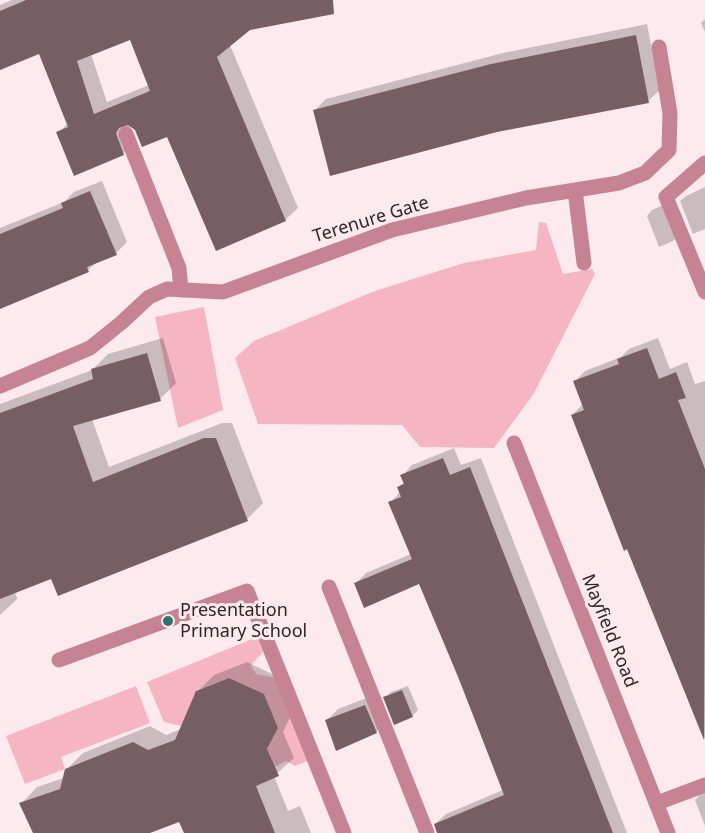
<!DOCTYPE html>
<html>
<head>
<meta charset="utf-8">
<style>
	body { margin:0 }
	canvas { display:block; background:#fceaee }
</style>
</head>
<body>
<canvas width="705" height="833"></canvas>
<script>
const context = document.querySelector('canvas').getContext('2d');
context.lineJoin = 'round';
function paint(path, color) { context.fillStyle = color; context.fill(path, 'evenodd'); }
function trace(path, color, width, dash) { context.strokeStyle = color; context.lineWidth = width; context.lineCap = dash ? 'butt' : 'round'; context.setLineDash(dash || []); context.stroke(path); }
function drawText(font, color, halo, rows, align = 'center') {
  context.font = font + ' "Noto Sans",sans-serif'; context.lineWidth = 6; context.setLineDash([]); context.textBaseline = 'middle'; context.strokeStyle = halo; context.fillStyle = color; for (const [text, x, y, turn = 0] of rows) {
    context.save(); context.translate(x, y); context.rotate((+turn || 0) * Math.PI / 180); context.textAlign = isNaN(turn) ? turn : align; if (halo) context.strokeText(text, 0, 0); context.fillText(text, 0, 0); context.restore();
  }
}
const green = new Path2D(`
	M539 222 546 223 563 274 592 269 595 274 533 395 494 448 420 447 402 425 258 424 235 358 254 341 375 291 464 263 536 250Z
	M204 307 223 410 178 428 155 317Z
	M257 637 263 652 251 665 256 674 277 678 310 760 295 766 286 761 245 782 261 761 278 728 264 694 229 678 197 690 181 726 164 722 147 682Z
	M136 686 150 723 61 757 65 769 25 784 6 736Z`);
const shadow = new Path2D(`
	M12 0H296L250 29 230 45 298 208 285 220 168 135 129 124 135 141 123 154 58 133 68 123 39 52 0 70V5ZM131 39 149 85 107 102 91 54Z
	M705 19V32L701 23Z
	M647 24 660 90 648 101 315 110 326 99 503 53Z
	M102 181 127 242 116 253 99 260 88 270 0 307V228L64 202 74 192Z
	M705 187V229L693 234 680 201 686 196Z
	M666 204 679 236 673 241 659 247 647 216 652 210Z
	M163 338 176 383 160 399 92 419 109 467 222 423H232L263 503 247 519 52 577 15 592 17 599 0 615V404L92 370 108 354Z
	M658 338 670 369 687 362 695 384 705 381V740L572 415 583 404 574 382 585 371 621 357 629 349Z
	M454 448 461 465 481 458 627 833H438L435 824 446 814 503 790 420 582 356 583 366 573 411 554 390 503 400 492 399 487 404 482 402 476 412 465Z
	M247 662 280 678 293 711 283 732 294 758 274 776 288 811 300 806 311 833H185L180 820 146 833H34L21 804 37 787 64 778 67 769 83 753 150 726 166 735 181 729 198 691 214 675Z
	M408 686 418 710 412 716 385 698 391 692Z
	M377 694 387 720 376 732 326 721 338 709Z
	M705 790V826L695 800Z`);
const building = new Path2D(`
	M26 0H333L334 14 250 30 217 57 286 221 216 251 167 137 142 147 135 130 128 125 119 128 116 133 124 155 74 176 56 132 68 127 39 54 0 70V11ZM130 40 150 91 94 114 77 61Z
	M636 35 649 103 497 132 330 176 313 110 491 64Z
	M90 191 117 255 87 267 89 272 0 309V234L63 208 61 203Z
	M647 348 659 379 676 372 686 398 678 400 705 469 704 740 627 549 624 551 571 415 584 410 573 381 619 364 617 359Z
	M147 353 161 401 73 426 93 482 204 438H216L248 521 58 596 51 579 0 599V413L93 379 91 369Z
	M443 458 450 475 470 467 613 833H437L434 824 504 795 459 679 419 584 364 608 354 583 412 559 388 502 401 497 397 487 404 484 400 475Z
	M229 678 264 694 278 728 267 749 279 776 256 786 275 833H184L179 822 150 833H33L19 803 60 789 65 769 133 742 148 750 175 740 196 691Z
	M402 690 413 717 394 725 383 697Z
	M365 705 377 733 336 751 325 720Z`);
const service = new Path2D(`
	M705 163 666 197 705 292
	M329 587 427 833
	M59 660 247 591 344 833
	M657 803 705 785`);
const minor = new Path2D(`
	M126 134 179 268 181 290
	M575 190 584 263
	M0 386 90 348 121 323 149 297 167 289 223 292 392 230 526 198 619 183 645 173 669 150 670 113 659 47
	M514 443 668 833`);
const markers = [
	[168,621,6,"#2e746b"]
];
const streetNames = [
	["Terenure Gate",371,220,-17],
	["Mayfield Road",609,631,68]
];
const poiNames = [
	["Presentation",180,611],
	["Primary School",180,632]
];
paint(green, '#f5b5c3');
paint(shadow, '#0003');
paint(building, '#775e63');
trace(service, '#c58393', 15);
trace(minor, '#c58393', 15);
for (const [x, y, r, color] of markers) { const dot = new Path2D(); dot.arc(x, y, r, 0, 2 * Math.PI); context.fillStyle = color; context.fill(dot); trace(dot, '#fceaee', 2); }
drawText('18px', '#302528', '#fceaee', streetNames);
drawText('18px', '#302528', '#fceaee', poiNames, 'left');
</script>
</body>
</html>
